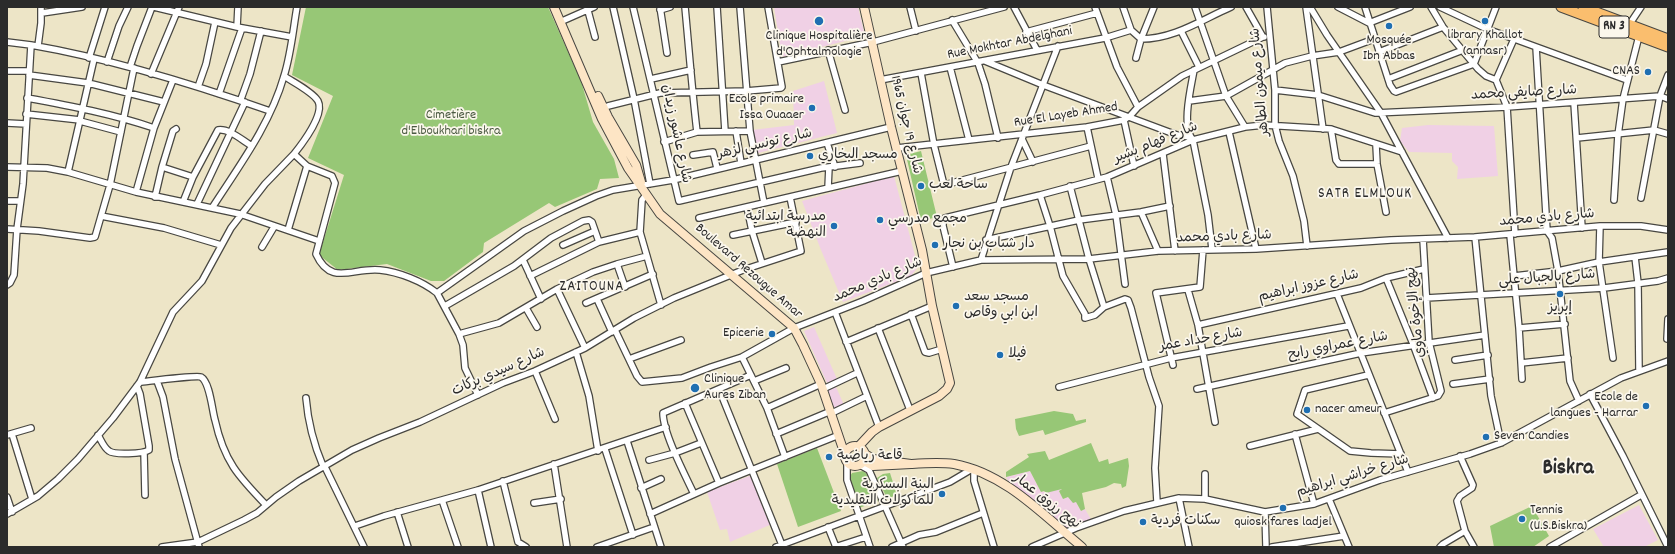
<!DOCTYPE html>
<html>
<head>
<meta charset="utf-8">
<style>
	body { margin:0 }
	#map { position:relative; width:1675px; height:554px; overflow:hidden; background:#ede5c7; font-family:Dekko,sans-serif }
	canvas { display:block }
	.frame { position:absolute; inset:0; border:8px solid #2b2b2b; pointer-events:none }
</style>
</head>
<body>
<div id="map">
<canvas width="1675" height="554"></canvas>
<div class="frame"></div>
</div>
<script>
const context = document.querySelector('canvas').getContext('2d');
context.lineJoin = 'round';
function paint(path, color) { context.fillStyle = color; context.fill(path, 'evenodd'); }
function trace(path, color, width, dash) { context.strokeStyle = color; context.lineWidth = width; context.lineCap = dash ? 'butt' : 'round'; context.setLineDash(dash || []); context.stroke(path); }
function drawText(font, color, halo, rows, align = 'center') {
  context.font = font + ' Dekko,"Playpen Sans Arabic",sans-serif'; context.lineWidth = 3.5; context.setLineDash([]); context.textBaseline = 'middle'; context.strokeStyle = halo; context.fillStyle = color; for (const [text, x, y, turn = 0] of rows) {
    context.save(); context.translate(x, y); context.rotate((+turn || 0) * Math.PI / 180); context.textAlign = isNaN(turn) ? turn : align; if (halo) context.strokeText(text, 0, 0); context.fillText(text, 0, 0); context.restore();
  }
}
const built = new Path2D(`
	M774 7H858L865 36 782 57Z
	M824 81 837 133 758 153 752 130 794 125 793 91Z
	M1428 125 1494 126 1498 176 1457 179 1458 167 1452 161V153L1409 152 1400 141 1402 128Z
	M894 176 918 267 911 276 843 302 821 250 802 201Z
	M814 327 837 379 827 383 804 331Z
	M836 387 844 405 834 409 827 390Z
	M1030 471 1041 492 1063 488 1059 491 1063 499 1068 497 1076 502 1081 511 1085 509 1092 521 1067 530 1042 509 1062 499 1041 508 1012 487 1006 477Z
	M752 475 772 524 730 542 727 529 720 530 707 492Z
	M1639 505 1658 540 1644 547H1604L1593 529Z`);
const green = new Path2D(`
	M306 7H548L581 81 593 122 614 159 619 178 600 179 597 189 555 207 549 203 484 243 483 252 444 281H431L387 264 338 270 319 255 344 175 308 158 333 96 292 75Z
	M921 151 937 217 921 221 906 155Z
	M1054 411 1073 414 1076 421 1086 419V422L1045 435 1043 430 1019 436 1016 429 1015 419Z
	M1091 443 1099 462 1108 459 1109 464 1128 458 1129 466 1126 486 1122 488 1121 484 1114 483 1106 487 1082 493 1085 509 1081 511 1076 502 1073 503 1068 497 1063 499 1059 491 1062 489 1046 493 1044 491 1041 492 1030 471 1006 477V472L1029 457 1027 454 1045 451 1049 460Z
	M817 448 841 511 798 527 777 464Z
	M863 471 866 473 878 501 859 508 849 478 852 473Z
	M890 473 897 495 889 498 886 496 877 478 883 474Z
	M1532 506 1549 536 1533 547H1494L1490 526Z`);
const street = new Path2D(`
	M154 7 237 27
	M238 7 237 27 292 37
	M587 7 595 37
	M613 7 634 99 650 184
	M633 7 679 201 821 168 860 163
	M660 7 667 53
	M685 7C689 49 692 90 697 132
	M717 7 725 131
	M740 7 750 131 764 203
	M910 7 916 31
	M1014 7 1037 50
	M1095 7 1117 67 1138 107
	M1123 7 1131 30 1141 39C1174 39 1201 20 1231 7
	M1195 7 1226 96 1245 127
	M1246 7 1263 37H1264
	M1267 7 1275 90V125L1279 141 1293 176 1304 221 1307 246
	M1306 7 1323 129
	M1310 7 1327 35 1381 113 1448 238
	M1338 7 1369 23 1410 7
	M1365 7 1390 85 1394 91 1396 92 1474 64 1496 7
	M1431 7 1443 27 1478 69 1486 76 1496 80
	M1440 7 1487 29 1627 80
	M660 10 670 7
	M42 13 82 7
	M952 20 978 63 985 84 998 138
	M560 22 594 7
	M1629 25 1641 7
	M1181 31 1199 67
	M1026 32 1097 13
	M7 42 31 45
	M38 46 41 23V7
	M1536 47 1547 231 1552 238 1558 271 1570 381 1579 401
	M828 50 845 110
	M1379 52 1443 27
	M89 58 105 7
	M1136 58 1141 39 1154 7
	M985 61 1043 85 1177 135 1190 137
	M107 62 119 26 128 7
	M778 62 873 42 1004 7
	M130 67 137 46 152 7
	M950 67 969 140
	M1194 70C1191 87 1181 127 1193 140L1208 215 1212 249
	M7 71H29
	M921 73 934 145 944 185 1091 146
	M151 74 179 7
	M29 75 88 83 164 102
	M284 76C293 82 313 92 318 101 325 114 302 144 294 154L307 166 332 176 335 183 316 254C331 287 353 267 380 270 399 272 422 281 437 293L459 334 463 345 465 368 478 395
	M651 79 691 70
	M1388 79 1463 50
	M880 80 1105 38 1131 30
	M1496 80 1507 107 1515 234
	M1496 80 1514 39
	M198 87 206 64 215 22
	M1275 90 1318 95 1375 113 1507 107 1660 96 1668 99
	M219 94 242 28
	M27 98C71 106 113 114 154 128
	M241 99 250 74 261 31
	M1189 101 1226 96 1285 63 1312 56 1339 52 1374 39
	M1574 103 1582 228
	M600 109 608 106 660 93 746 91 781 88 782 87 768 7
	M26 114 80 120
	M1124 120 1134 166
	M80 121 121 132
	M7 123 26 124
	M1087 127 1098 178
	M1331 129 1336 160 1339 164H1377
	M736 131 741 163
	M1229 132 1256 249
	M1577 138 1654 130 1668 134
	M1022 139 1033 162
	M664 142 697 132 750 131
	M827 143 835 167
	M1376 145 1377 164 1386 212
	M897 148 1087 127 1124 120 1130 116 1138 107 1182 76 1263 37
	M1163 154 1175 251
	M693 155 713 152 717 168
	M7 167 47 168 68 172 136 192 240 214 319 241
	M162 167 173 131 176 129
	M68 172 94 59
	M1107 177 1116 215 1125 284
	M1070 186 1089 259 1104 307
	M828 188 829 167
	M136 192 154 128 173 80
	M646 195 642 200 640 232 661 305
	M1040 195 1050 226 1063 276 1085 314V318L1095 315 1104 307 1125 299 1128 300 1131 308 1149 377 1159 406 1155 468 1157 502
	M155 197 162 167 193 177
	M1641 198 1660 96 1668 75
	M1614 200 1618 135 1623 99 1639 36
	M7 201H20
	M183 202 193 177 218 130C229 128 243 141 252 146
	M197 204 245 102
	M747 207 752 231 762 263
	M212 208C239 166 270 125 284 76 291 54 293 30 297 7
	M1141 212 1158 251
	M101 216 164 228 221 245
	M699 218 902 171
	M1600 226 1599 262 1613 358
	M7 229 39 231 90 238 95 237 110 185 134 68
	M288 230 307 166
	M733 235 796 222
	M1510 235 1519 328 1522 379
	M1475 237 1491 396 1501 443
	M986 240 1079 220 1141 212 1170 206
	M563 245 595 231
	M262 247 274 227
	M1635 257 1638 283 1639 371
	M523 260 541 299
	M981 260 1011 167 1058 46
	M617 264 625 287
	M953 267 943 226V221L945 218 1040 195 1107 177 1193 140 1245 127 1264 125 1331 129 1402 152
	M530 276 599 242 640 232
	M1514 276 1558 271 1599 262 1668 252
	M1386 278 1413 344 1433 398
	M7 285 10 283 14 275 17 229 23 184 31 45C112 59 193 84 270 111
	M557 289 585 348
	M1188 290 1198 325 1215 422
	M437 293 524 231 563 211 596 196 613 190 673 180 891 127
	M1337 294 1408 472
	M1426 298 1604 288 1658 281 1668 278
	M597 299 612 332
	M586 303 653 274
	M445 306 514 266 551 238 583 221 589 220 592 222 599 242
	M526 308 537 327
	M835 312 879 427
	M911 314 925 352 929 353 942 349
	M1198 325 1361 288 1386 278 1424 269
	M878 328 910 410
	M1519 328 1565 324
	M615 330 637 376 642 382 682 378 711 367 742 357 794 328 863 301 926 273 981 260 1089 259 1158 251 1256 249 1391 240 1475 237 1600 226H1641L1668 230
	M459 334 499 323 557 289 593 272 617 264 647 256
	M1667 339 1668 319
	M846 342 932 306
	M576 352 589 396 598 451
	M742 357 767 408 785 457
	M629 359 681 340
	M1455 360 1488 355
	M1521 363 1568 358
	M1173 365 1156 293 1200 287 1203 250
	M535 371 555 419
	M1368 375 1305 390 1297 414 1350 451 1371 453 1401 454
	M157 381 163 397 175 459 199 547
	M754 381 786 368
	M140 382C150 381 197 375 201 377 210 382 212 410 215 420 224 461 238 476 266 505
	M1453 384 1490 379
	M1059 387 1171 358 1348 326
	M719 389 782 545
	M823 389 857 373
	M1197 389 1361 353 1485 335
	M1590 394 1623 456 1668 547
	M306 398C308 422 314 445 323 466
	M685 403 719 483
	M767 408 821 384
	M832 413 867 396
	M1384 413 1438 396 1441 391 1429 342 1423 239
	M12 434 32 499
	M776 434 831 411
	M1295 434 1314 504
	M7 435 31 428
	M98 435C101 440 104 448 109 451 114 455 143 454 149 450V446L140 394 137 386
	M627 441 661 547
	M1250 446 1318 429
	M605 449 633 535
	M144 452 145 495
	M1460 456 1473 485 1472 488 1460 496 1457 501 1465 531 1474 547
	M649 460 675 453 701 443
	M847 462V480L870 547
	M554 464 567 547
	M324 465 364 547
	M860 465 869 470 903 547
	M974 470V481L994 547
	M503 481 518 542 526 547
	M641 488 661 479
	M478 490 491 547
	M694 494C685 475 663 433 663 413L751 375
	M7 497 12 512
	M1179 498 1189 547
	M1205 499V474
	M1329 499 1349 547
	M442 500 458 547
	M534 503 561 499
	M397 512 408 547
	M1265 512 1266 547
	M7 514 38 496 58 479 78 459 113 418 140 382 173 312 202 281 231 228 265 184 294 154
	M650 514 719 483 839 435
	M355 526 384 516 478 490 666 427
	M828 527 836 547
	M162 547 198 542 244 520 257 513 276 497 299 481 352 450 379 438 420 422 503 383 535 371 585 348 634 318 674 298 743 270 801 251 790 197
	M597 547 654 527
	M776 547 950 482 972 469
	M835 547 866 537
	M892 547 919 535 936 532 983 513
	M1032 547 1076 528 1124 511 1179 498 1205 499 1265 512 1314 504 1380 480 1470 454 1501 443 1621 378 1668 361
	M1272 547 1344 536
	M1440 547 1443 544 1465 531
	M1550 547 1641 495`);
const secondary = new Path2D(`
	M554 7 602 119 628 168 660 214 794 328 803 345 821 384 845 455
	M598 96 608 117 636 165 641 182
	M845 456a10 10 0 1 1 20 0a10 10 0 1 1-20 0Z
	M858 447 872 432 879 427 939 396 947 389 950 383 932 306 922 250 891 127 864 7
	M864 461 873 466 911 464 873 459 865 454
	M911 464C926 463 940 462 954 464 1005 473 1044 516 1082 547`);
const primary = new Path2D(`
	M1561 7 1668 47
	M1583 7 1668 39`);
const markers = [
	[819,21,5,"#1f6fb2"],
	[1485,21,4,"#1f6fb2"],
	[1389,26,4,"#1f6fb2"],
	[1648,72,4,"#1f6fb2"],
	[812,108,4,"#1f6fb2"],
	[810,156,4,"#1f6fb2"],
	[921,186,4,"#1f6fb2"],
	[880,220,4,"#1f6fb2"],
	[834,226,4,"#1f6fb2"],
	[935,245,4,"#1f6fb2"],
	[1560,294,4,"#1f6fb2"],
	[956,306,4,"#1f6fb2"],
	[772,334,4,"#1f6fb2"],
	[1000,355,4,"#1f6fb2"],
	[695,388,5,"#1f6fb2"],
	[1646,406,4,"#1f6fb2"],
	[1307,410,4,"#1f6fb2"],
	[1486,437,4,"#1f6fb2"],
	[829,457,4,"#1f6fb2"],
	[942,494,4,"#1f6fb2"],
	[1283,508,4,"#1f6fb2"],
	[1522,519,4,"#1f6fb2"],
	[1143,522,4,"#1f6fb2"]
];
const shields = [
	[1614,27,30]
];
const shieldNames = [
	["RN 3",1614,27]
];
const poiNames = [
	["library Khallot",1485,36,"center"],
	["(annasr)",1485,52,"center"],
	["Clinique Hospitalière",819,37,"center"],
	["d'Ophtalmologie",819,53,"center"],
	["Mosquée",1389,41,"center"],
	["Ibn Abbas",1389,57,"center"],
	["CNAS",1640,72,"right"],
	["Ecole primaire",804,100,"right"],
	["Issa Ouaaer",804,116,"right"],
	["مسجد البخاري",818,156],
	["ساحة لعب",929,186],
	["مدرسة ابتدائية",826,218,"right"],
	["النهضة",826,234,"right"],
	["مجمع مدرسي",888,220],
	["دار شباب بن نجار",943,245],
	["مسجد سعد",964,298],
	["ابن ابي وقاص",964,314],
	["إبريز",1560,309,"center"],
	["Epicerie",764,334,"right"],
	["فيلا",1008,355],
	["Clinique",704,380],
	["Aures Ziban",704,396],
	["Ecole de",1638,398,"right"],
	["langues - Harrar",1638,414,"right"],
	["nacer ameur",1315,410],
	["Seven Candies",1494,437],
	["قاعة رياضية",837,457],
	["البنة البسكرية",934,486,"right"],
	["للمأكولات التقليدية",934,502,"right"],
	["Tennis",1530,511],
	["(U.S.Biskra)",1530,527],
	["سكنات فردية",1151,522],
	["quiosk fares ladjel",1283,523,"center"]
];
const streetNames = [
	["Rue Mokhtar Abdelghani",1010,44,-11],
	["شارع ميمون الطاهر",1261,82,-95],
	["شارع صايفي محمد",1524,94,-3],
	["Rue El Layeb Ahmed",1066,116,-9],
	["شارع 19 جوان 1965",905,125,77],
	["شارع عاشور زيدان",675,134,78],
	["شارع فهام بشير",1156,144,-22],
	["شارع تونسي لزهر",765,145,-13],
	["شارع بادي محمد",1547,219,-5],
	["شارع بادي محمد",1224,238,-2],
	["Boulevard Rezougue Amar",748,272,41],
	["شارع بالجبال علي",1547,279,-4],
	["شارع بادي محمد",878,281,-23],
	["شارع عزوز ابراهيم",1309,287,-13],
	["نهج الإخوة ماوي",1417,312,-96],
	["شارع حداد عمر",1201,341,-10],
	["شارع عمراوي رابح",1338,347,-11],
	["شارع سيدي بركات",499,373,-24],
	["شارع خراشي ابراهيم",1353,477,-17],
	["نهج رزوق عمار",1046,502,38]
];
const parkNames = [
	["Cimetière",451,116],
	["d'Elboukhari biskra",451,132]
];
const neighbourhoodNames = [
	["SATR ELMLOUK",1365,195],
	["ZAITOUNA",592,288]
];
const townNames = [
	["Biskra",1568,470]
];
paint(built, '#f0d0e5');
paint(green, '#97c776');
trace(street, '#484742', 8);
trace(secondary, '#484742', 10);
trace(primary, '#484742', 11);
trace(street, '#fff', 5.5);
trace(secondary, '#fde5c5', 8);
trace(primary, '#fabe6e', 9);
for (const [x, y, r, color] of markers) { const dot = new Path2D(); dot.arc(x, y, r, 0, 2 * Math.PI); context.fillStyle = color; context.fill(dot); trace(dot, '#fbf7ec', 1.5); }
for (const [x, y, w] of shields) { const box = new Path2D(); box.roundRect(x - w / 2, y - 11, w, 22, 3); context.fillStyle = '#fbf7ec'; context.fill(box); trace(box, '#2b2b2b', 1); }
drawText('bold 13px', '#2b2b2b', null, shieldNames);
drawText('14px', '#2b2b2b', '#fbf7ec', poiNames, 'left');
drawText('14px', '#2b2b2b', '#fbf7ec', streetNames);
drawText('14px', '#4b5a42', '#fbf7ec', parkNames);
context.letterSpacing = '1px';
drawText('15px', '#2b2b2b', '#fbf7ec', neighbourhoodNames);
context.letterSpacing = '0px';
drawText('bold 22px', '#2b2b2b', '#fbf7ec', townNames);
</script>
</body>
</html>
